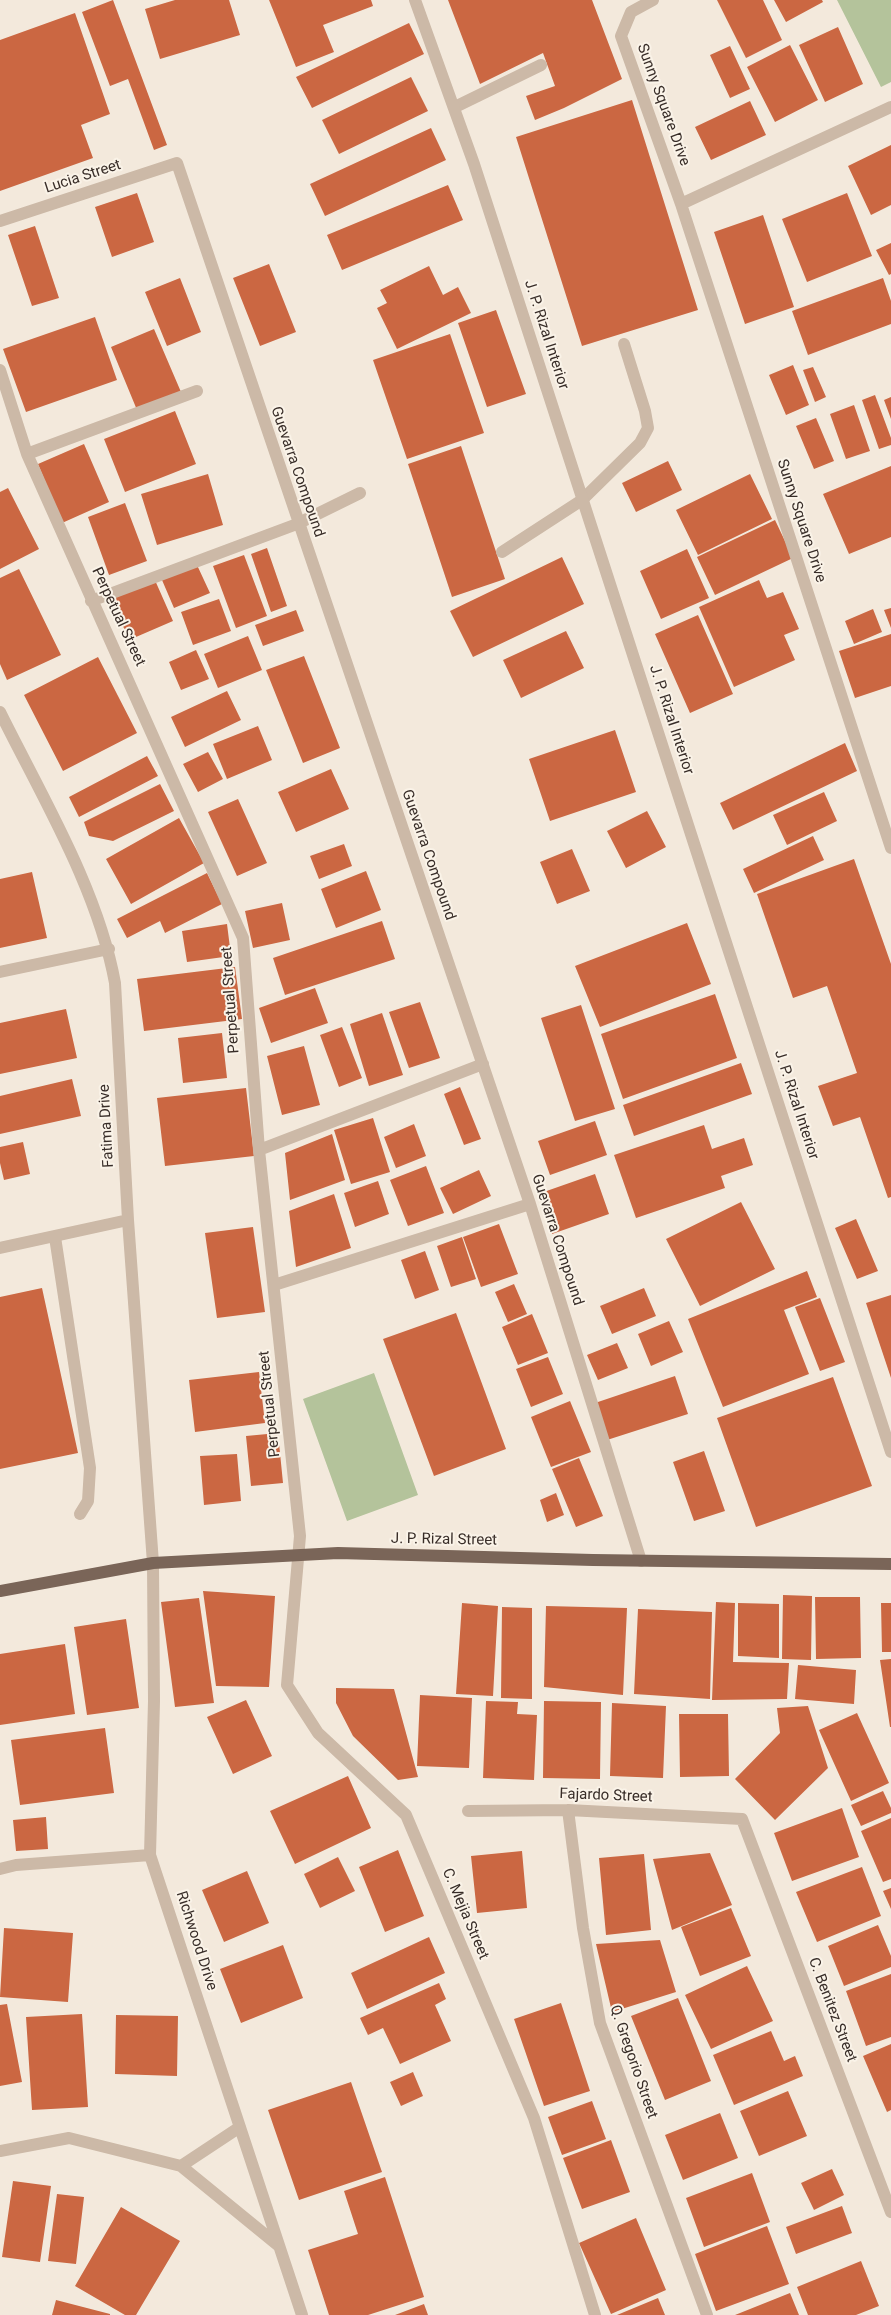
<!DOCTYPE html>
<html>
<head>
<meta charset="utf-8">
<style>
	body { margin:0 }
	canvas { display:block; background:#f3e9dc }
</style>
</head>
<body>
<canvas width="891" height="2315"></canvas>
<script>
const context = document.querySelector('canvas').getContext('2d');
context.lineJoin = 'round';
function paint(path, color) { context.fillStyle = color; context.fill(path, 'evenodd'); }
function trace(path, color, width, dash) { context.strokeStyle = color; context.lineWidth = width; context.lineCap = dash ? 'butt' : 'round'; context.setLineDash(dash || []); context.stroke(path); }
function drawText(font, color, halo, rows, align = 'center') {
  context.font = font + ' Roboto,sans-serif'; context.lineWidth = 4; context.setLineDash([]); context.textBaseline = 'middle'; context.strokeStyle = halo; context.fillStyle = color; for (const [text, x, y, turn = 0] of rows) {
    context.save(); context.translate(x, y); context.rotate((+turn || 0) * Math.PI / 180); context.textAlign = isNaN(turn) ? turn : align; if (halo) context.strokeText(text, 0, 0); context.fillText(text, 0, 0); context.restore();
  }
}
const green = new Path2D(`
	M837 0H891V82L881 87Z
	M374 1373 418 1495 347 1521 303 1399Z`);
const building = new Path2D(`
	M113 0 167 145 154 150 128 79 110 86 82 12Z
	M175 0H229L240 35 160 59 145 9Z
	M269 0H371L373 6 323 25 334 52 296 67Z
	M448 0H592L622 79 564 108 535 120 526 96 555 86 543 53 480 84Z
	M717 0H763L782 40 746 58Z
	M774 0H822L823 2 786 22Z
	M75 13 110 114 81 125 93 158 0 191V40Z
	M409 23 424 54 312 108 296 77Z
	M838 27 863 84 825 102 799 45Z
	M790 45 818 100 775 122 747 67Z
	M730 46 750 89 730 98 710 55Z
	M411 77 428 111 339 154 322 120Z
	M632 100 698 310 582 346 516 137Z
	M750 101 766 135 711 160 695 127Z
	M431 128 446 160 325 216 310 184Z
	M891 145V205L871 215 848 166Z
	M448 185 463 220 342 270 327 235Z
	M137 193 154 242 112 257 95 207Z
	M847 193 872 256 807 282 782 219Z
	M763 215 794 307 745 324 714 232Z
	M35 226 59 298 32 306 8 235Z
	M891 243V274L889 275 876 250Z
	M269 264 296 332 260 346 233 278Z
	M429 266 443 295 458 287 471 313 397 349 377 308 387 303 380 290Z
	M180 278 201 332 167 346 145 292Z
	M883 278 891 301V324L808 355 792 311Z
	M496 310 526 394 487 407 458 323Z
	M95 317 117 380 26 412 3 349Z
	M154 329 181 392 137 410 111 347Z
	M450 334 484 433 407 459 373 360Z
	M793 365 809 405 786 415 769 375Z
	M813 367 826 397 815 402 803 370Z
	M875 395 891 438V445L879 449 862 400Z
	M891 397V419L884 400Z
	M854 405 870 451 846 459 830 414Z
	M175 411 196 464 125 492 104 439Z
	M816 418 834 461 814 469 796 426Z
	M84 444 109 502 62 523 38 464Z
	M461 446 505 579 452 597 408 464Z
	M668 461 682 490 636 512 622 483Z
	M891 466V537L849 554 823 494Z
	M208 474 223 525 157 545 141 494Z
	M750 474 772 519 698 555 676 510Z
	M8 488 39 549 0 569V492Z
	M125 503 147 561 109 575 88 517Z
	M775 520 793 558 715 595 697 557Z
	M267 548 287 606 271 612 251 554Z
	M687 549 709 598 661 619 640 571Z
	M244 555 267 616 236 628 213 566Z
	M562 557 584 604 473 657 450 611Z
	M197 565 210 593 174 608 162 580Z
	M19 569 61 655 7 680 0 664V578Z
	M154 578 173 621 129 640 111 598Z
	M759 580 767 598 783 592 799 629 784 635 795 660 734 687 699 607Z
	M219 599 231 631 193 645 181 612Z
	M891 608V628L884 610Z
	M873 609 882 632 854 644 845 621Z
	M296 610 304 631 263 646 255 625Z
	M698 615 733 694 690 713 655 634Z
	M566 631 584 668 521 698 503 660Z
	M891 634V686L855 698 839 651Z
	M248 636 262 670 218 688 204 654Z
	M196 650 209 679 181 690 169 662Z
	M304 656 340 748 303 763 266 670Z
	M98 657 137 733 63 771 24 695Z
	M227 691 241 720 185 747 171 717Z
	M258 726 272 760 227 779 213 744Z
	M615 730 636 792 550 821 529 759Z
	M845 743 857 771 733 830 720 803Z
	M208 752 223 779 198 792 183 764Z
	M147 756 158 776 79 817 69 797Z
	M331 769 349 809 296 832 278 792Z
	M160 784 174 811 113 841 89 836 84 822Z
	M824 792 837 821 787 845 773 815Z
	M238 799 267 863 237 876 208 812Z
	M647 811 666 847 626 868 607 831Z
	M179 818 204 863 131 904 106 859Z
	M813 836 824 860 754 893 743 869Z
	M344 844 352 866 319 879 310 856Z
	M572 849 590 891 557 904 540 862Z
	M854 859 891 964V1197L888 1198 860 1117 833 1126 818 1086 857 1073 827 986 793 998 757 894Z
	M366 871 381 910 336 928 321 889Z
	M32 872 47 938 0 948V879Z
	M207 873 222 904 165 933 160 921 127 938 117 919Z
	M282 903 290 940 253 948 245 911Z
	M382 921 395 959 285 995 273 958Z
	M687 923 711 984 600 1027 575 966Z
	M227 924 231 956 187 962 182 931Z
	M235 967 242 1019 144 1031 137 979Z
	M315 988 328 1023 271 1043 259 1008Z
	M715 994 737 1058 623 1099 601 1034Z
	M420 1002 440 1058 409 1068 389 1012Z
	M581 1005 615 1109 575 1121 541 1018Z
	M66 1009 77 1058 0 1074V1023Z
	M382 1013 403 1075 369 1086 350 1024Z
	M342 1027 362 1078 339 1087 320 1035Z
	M222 1033 227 1078 183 1083 178 1038Z
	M304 1046 320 1105 282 1115 267 1056Z
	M741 1063 752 1094 634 1136 623 1105Z
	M72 1079 81 1116 0 1134V1096Z
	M460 1087 481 1139 464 1145 444 1094Z
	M246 1088 254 1156 165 1166 157 1098Z
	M373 1118 390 1172 351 1184 334 1130Z
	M595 1121 607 1155 550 1175 538 1141Z
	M414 1124 426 1156 396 1168 384 1137Z
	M704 1125 712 1149 744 1138 753 1165 721 1176 725 1188 636 1218 614 1155Z
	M332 1134 345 1180 290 1200 285 1153Z
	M23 1142 30 1174 4 1180 0 1163V1147Z
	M426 1166 444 1213 408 1226 390 1180Z
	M479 1170 491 1196 453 1214 440 1188Z
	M595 1174 609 1214 552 1234 538 1194Z
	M378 1181 389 1214 355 1227 344 1193Z
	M334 1194 351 1248 296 1267 289 1211Z
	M741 1202 775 1269 700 1306 666 1239Z
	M856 1219 878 1271 857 1279 835 1228Z
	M499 1224 518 1274 481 1287 463 1237Z
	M253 1227 265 1312 217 1318 205 1233Z
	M462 1237 476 1279 451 1287 437 1246Z
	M425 1251 439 1290 415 1299 401 1260Z
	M807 1271 817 1297 784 1310 809 1374 723 1407 688 1319Z
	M514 1284 527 1314 508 1322 495 1292Z
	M42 1288 78 1453 0 1469V1297Z
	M644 1288 656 1316 612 1334 600 1306Z
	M891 1295V1378L866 1303Z
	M820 1298 845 1362 820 1371 795 1307Z
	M456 1313 506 1449 434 1476 383 1339Z
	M532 1314 548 1353 518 1365 502 1327Z
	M669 1321 683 1352 651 1366 638 1334Z
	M617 1343 628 1368 598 1380 587 1355Z
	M548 1357 563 1394 531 1407 516 1369Z
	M259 1372 265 1423 195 1432 189 1380Z
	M675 1376 688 1414 607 1440 595 1403Z
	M833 1377 872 1486 756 1527 717 1418Z
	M570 1401 591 1452 551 1467 531 1417Z
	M278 1433 283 1483 251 1486 246 1436Z
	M704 1451 725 1511 694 1521 673 1462Z
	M237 1454 241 1501 204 1505 200 1456Z
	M579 1458 603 1516 576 1527 552 1469Z
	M556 1493 564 1515 547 1522 540 1500Z
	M203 1591 275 1596 269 1687 216 1686Z
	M783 1595 812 1596 811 1660 782 1659Z
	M815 1597H860L861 1658 816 1659Z
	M199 1598 214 1703 175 1707 161 1602Z
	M716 1602 735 1603 733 1662 789 1663 787 1699 712 1700Z
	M462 1603 498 1606 493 1696 456 1694Z
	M738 1603 779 1604V1658L738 1656Z
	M881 1603H891V1652H882Z
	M546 1606 627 1608 623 1695 544 1687Z
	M502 1607 532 1608V1699L501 1698Z
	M638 1609 712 1612 710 1699 634 1694Z
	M126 1619 139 1708 87 1715 74 1627Z
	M65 1644 75 1714 0 1725V1654Z
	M891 1659V1727H890L880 1660Z
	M798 1665 856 1670 854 1704 795 1699Z
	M336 1688 394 1689 418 1777 398 1780 353 1736 336 1703Z
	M420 1695 472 1698 469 1768 417 1766Z
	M246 1700 272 1756 233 1774 207 1717Z
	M486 1701 518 1702 517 1714 537 1715 534 1780 483 1778Z
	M544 1701 601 1702 600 1779 543 1778Z
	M612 1703 666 1706 663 1778 610 1776Z
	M808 1706 828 1768 775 1820 735 1779 780 1733 777 1708Z
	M857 1713 889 1783 851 1801 819 1730Z
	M679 1714H728L729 1776 680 1777Z
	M105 1728 114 1793 20 1805 11 1740Z
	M348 1776 371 1828 295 1864 270 1811Z
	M883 1791 891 1808V1813L861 1826 851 1805Z
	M842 1808 859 1857 792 1881 774 1833Z
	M46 1817 48 1849 16 1851 13 1820Z
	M891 1818V1879L883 1882 861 1831Z
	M398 1850 424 1916 385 1932 359 1867Z
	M522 1851 527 1908 477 1913 471 1856Z
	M710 1853 732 1905 672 1930 653 1859Z
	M644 1854 651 1930 606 1935 599 1858Z
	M338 1857 355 1891 320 1908 304 1874Z
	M862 1867 881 1916 817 1942 796 1892Z
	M247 1871 269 1923 224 1942 202 1890Z
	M891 1888V1909L883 1891Z
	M731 1908 751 1956 700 1976 681 1927Z
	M878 1925 891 1956V1967L844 1986 828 1946Z
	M4 1928 73 1933 68 2002 0 1997Z
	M429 1937 445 1973 367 2009 351 1973Z
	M660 1940 676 1992 612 2012 596 1944Z
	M283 1945 303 1998 241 2023 220 1969Z
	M747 1966 773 2021 711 2049 685 1995Z
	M891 1974V2037L866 2046 846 1991Z
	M439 1983 446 1999 435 2005 451 2041 400 2064 383 2028 368 2035 360 2018Z
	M678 1998 711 2081 665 2100 631 2016Z
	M561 2003 590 2091 544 2106 514 2019Z
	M7 2004 22 2082 0 2086V2005Z
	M82 2014 88 2107 32 2110 26 2017Z
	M116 2015 178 2016 177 2076 115 2074Z
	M771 2031 784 2061 795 2056 803 2076 734 2105 713 2055Z
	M891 2044V2110L887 2112 863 2056Z
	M413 2072 423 2096 401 2106 390 2082Z
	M351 2082 382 2172 299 2200 268 2110Z
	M788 2091 807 2136 759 2156 740 2111Z
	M592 2101 606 2139 562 2155 548 2117Z
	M720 2113 738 2158 683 2180 665 2135Z
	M611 2140 630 2192 582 2209 563 2158Z
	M832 2169 844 2195 814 2210 801 2183Z
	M752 2173 770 2222 704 2247 686 2198Z
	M385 2177 424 2297 368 2315H329L308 2250 358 2234 344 2191Z
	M13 2181 51 2186 40 2262 2 2257Z
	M57 2194 84 2197 76 2264 48 2261Z
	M842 2206 852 2233 796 2254 786 2227Z
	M121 2207 180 2241 136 2315H125L75 2286Z
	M636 2218 666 2290 611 2314 579 2243Z
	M767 2226 789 2284 716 2311 695 2254Z
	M861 2261 879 2306 856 2315H808L797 2287Z
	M790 2293 799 2315H735Z
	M658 2298 665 2315H617Z
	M56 2300 110 2314V2315H52Z
	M424 2304 428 2315H395Z`);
const lane = new Path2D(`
	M455 107 541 65
	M297 524 360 493
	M502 552 582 500 640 443 648 428 645 411 624 344
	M55 1237 90 1468 88 1501 80 1514`);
const street = new Path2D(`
	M415 0 474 164 891 1452
	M653 0 631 12 621 36 681 204 891 848
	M681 204 891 107
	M0 221 177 163 530 1204 641 1561
	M0 370 27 454 243 938 259 1150 300 1536 287 1685 318 1733 406 1815 534 2118 595 2315
	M27 454 197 391
	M91 601 297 524
	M0 712C42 797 98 889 115 983L128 1220 153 1563 154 1701 150 1855 302 2315
	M0 972 109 949
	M259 1150 483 1064
	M0 1248 128 1220
	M274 1285 530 1204
	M568 1810 583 1928 600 2023 707 2315
	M468 1811 568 1810 742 1819 891 2212
	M0 1869 16 1865 150 1855
	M0 2151 69 2138 181 2166 279 2246
	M181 2166 240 2127`);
const primary = new Path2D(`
	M0 1591 153 1563 338 1553 593 1560 891 1564`);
const streetNames = [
	["Sunny Square Drive",663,105,70],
	["Lucia Street",83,177,-18],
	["J. P. Rizal Interior",546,335,72],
	["Guevarra Compound",297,472,71],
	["Sunny Square Drive",801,521,72],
	["Perpetual Street",118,617,65],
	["J. P. Rizal Interior",671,720,72],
	["Guevarra Compound",428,855,71],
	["Perpetual Street",231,1000,-94],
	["J. P. Rizal Interior",796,1105,72],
	["Fatima Drive",107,1126,-93],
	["Guevarra Compound",557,1240,72],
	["Perpetual Street",270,1404,-96],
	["J. P. Rizal Street",444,1540,1],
	["Fajardo Street",606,1796,2],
	["C. Mejia Street",465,1914,67],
	["Richwood Drive",196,1941,72],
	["C. Benitez Street",832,2010,69],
	["Q. Gregorio Street",633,2062,71]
];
paint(green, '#b4c39b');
paint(building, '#cb6742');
trace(lane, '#ccb9a7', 12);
trace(street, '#ccb9a7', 12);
trace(primary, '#7a6558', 12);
drawText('15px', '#382d28', '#faf3e8', streetNames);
</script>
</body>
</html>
